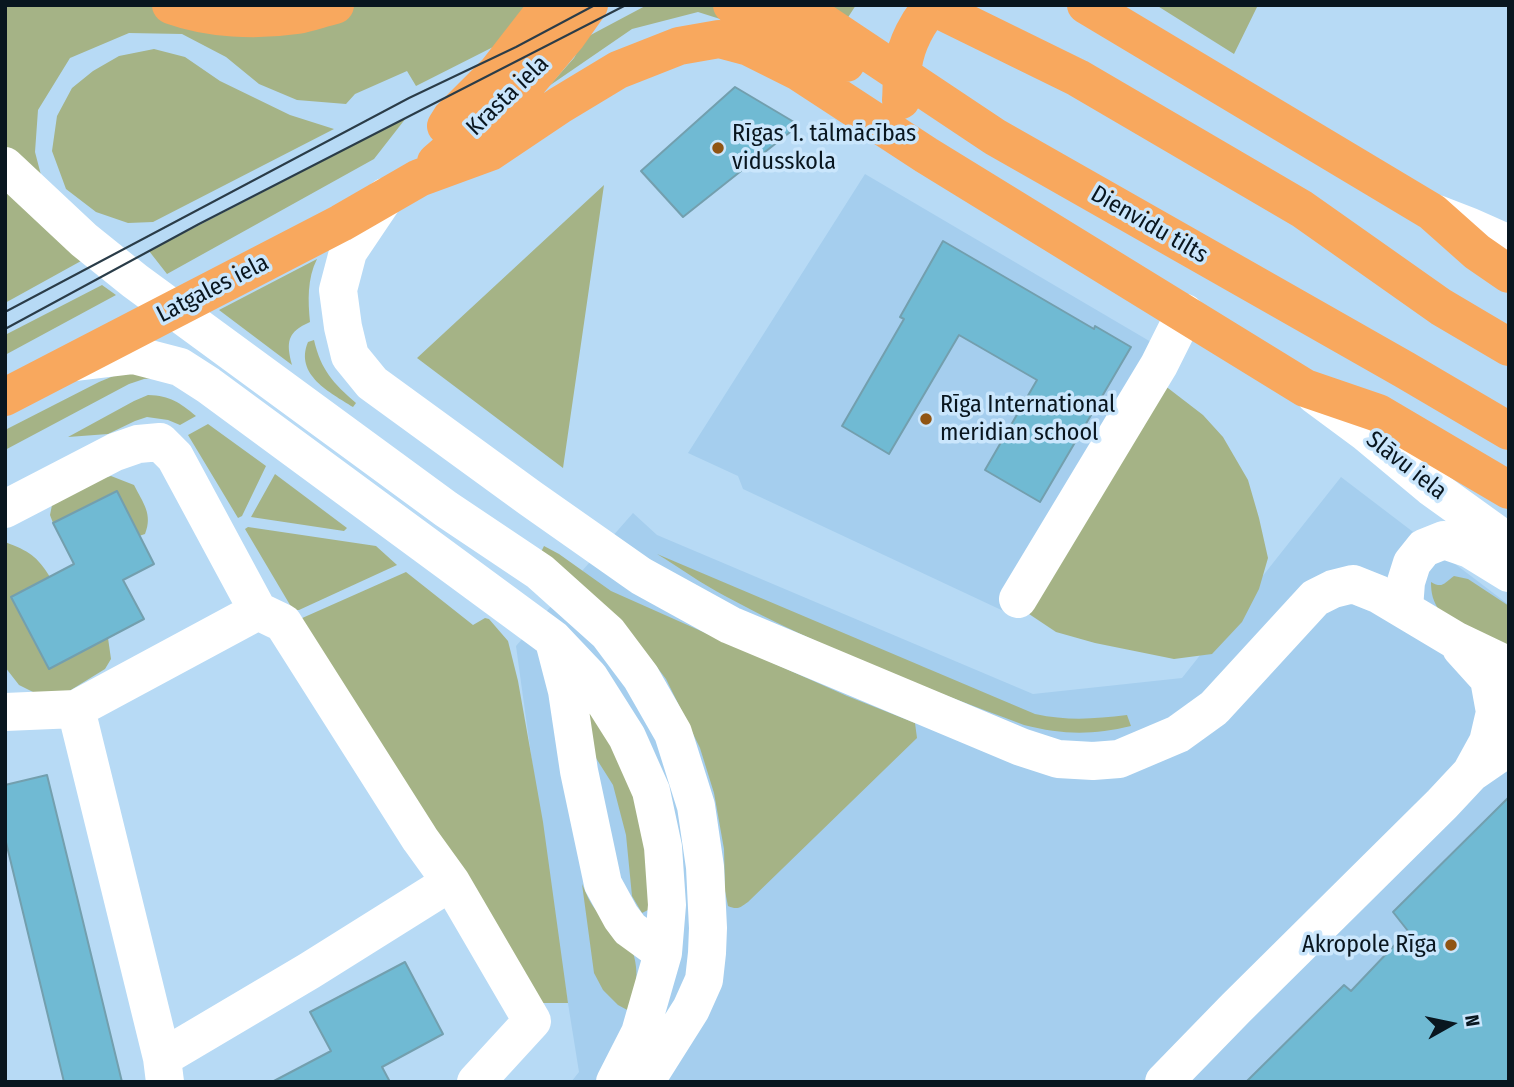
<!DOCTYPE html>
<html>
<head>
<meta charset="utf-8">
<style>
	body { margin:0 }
	#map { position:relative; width:1514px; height:1087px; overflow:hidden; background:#b7daf5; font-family:"Fira Sans Condensed",sans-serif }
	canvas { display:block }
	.frame { position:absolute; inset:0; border:7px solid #09161f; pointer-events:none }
	.north { position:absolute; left:1416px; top:989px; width:70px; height:70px; -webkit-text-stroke:5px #cae6fc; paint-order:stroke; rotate:81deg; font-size:19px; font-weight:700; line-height:28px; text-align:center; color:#09161f }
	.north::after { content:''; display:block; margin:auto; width:24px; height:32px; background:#09161f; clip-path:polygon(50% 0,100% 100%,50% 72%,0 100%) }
</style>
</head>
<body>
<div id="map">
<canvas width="1514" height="1087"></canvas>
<div class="frame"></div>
<div class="north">N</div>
</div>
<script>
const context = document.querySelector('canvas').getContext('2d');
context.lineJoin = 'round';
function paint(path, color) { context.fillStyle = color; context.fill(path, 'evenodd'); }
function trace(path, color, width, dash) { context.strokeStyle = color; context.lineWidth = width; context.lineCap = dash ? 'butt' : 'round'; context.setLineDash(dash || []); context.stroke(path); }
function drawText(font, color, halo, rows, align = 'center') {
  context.font = font + ' "Fira Sans Condensed",sans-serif'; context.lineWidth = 7; context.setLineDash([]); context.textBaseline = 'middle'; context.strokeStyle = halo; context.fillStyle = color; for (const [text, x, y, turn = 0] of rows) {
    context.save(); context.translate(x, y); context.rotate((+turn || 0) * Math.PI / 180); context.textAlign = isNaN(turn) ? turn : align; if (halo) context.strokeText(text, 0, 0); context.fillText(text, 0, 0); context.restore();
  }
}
const built = new Path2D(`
	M865 174 1180 359 1012 615 743 489 738 476 688 453Z
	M1341 477 1509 605V1082H571L579 1072 549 885 516 646 633 513 657 535 1033 694 1182 678Z`);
const green = new Path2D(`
	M5 5H527L501 43 416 86 407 71 355 94 346 104 297 100 259 84 226 57 182 34 129 33 70 58 38 110 35 152 48 202 110 245 5 303Z
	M647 5H856L814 70 736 24 698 12 632 29 549 86 574 58 585 38Z
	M1156 5H1258L1234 54Z
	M154 49 185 57 220 81 290 115 334 129 153 222 128 223 96 212 66 189 52 151 57 116 72 88 93 71 119 56Z
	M406 118 374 159 167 274 149 251Z
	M604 185 563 468 417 358Z
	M317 259C307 279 308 301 310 322 287 332 286 342 292 365L219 310Z
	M102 285 116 295 5 355V335Z
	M314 340C321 370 333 383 356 403L353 407C331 393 294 375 308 342Z
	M132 373 154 378 144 379 129 384 5 450V430L99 382 116 375Z
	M1164 385 1203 415 1223 437 1248 480 1259 518 1268 558 1259 589 1242 622 1212 654 1174 659 1095 643 1056 632 1023 610Z
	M148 395C171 396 179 402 196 416L180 425 168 420 147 417 135 421 108 434 68 437 134 401Z
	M208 424 266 466 242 516 238 518 188 435Z
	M275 474 347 528 344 531 251 517Z
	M111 476 134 485C143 503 153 514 145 534L139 536 116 491 53 523 50 515 52 505 90 481Z
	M248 527 376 546 397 565 299 610H293L245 529Z
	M5 542C29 551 37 556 50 577L11 597 49 669 108 638 111 659 105 669 66 693 37 694 19 685 5 667Z
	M544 546 559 554 611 591 847 696 915 723 917 738 748 902C740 908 737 910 728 906L725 891 724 849 714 793 700 748 666 679 631 633 540 554Z
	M657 554 1035 714C1068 721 1094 719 1127 715L1131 726C1093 735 1063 735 1024 725 923 687 821 648 725 596 702 584 680 568 657 554Z
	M406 572 473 625 485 618 489 619 508 641 518 681 543 822 568 1003H539L300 619Z
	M1454 576 1468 579 1509 606V655L1440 612C1433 601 1431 594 1431 582 1443 589 1444 583 1454 576Z
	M588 701 634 775 654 907 642 913 632 896 626 835 613 785 589 747Z
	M582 884C586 893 589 901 595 909 604 921 618 929 627 941 641 961 637 990 631 1012L618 1005 603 990 594 973Z`);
const building = new Path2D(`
	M735 87 799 125 683 217 641 171Z
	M943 241 1094 329 1095 326 1131 347 1040 502 985 470 1037 380 959 335 889 454 842 426 904 319 900 317Z
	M117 491 154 564 123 580 144 619 49 669 11 597 74 564 53 523Z
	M47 775 78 901 122 1082H64L5 838V785Z
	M1509 797V1082H1246L1344 985 1351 991 1408 931 1393 912Z
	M405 962 443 1034 382 1067 390 1082H272L331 1051 310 1012Z`);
const minor = new Path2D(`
	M5 166 84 240 135 281 446 509 540 572 608 633 641 677 673 733 696 806 705 867 708 928 707 953 704 980 691 1009 645 1082
	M385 197 348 252 338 290 343 327 350 356 372 383 530 498 641 576 730 625 1021 747 1058 759 1093 761 1119 759 1178 734 1214 708 1315 598 1333 589 1353 584 1378 594 1455 640 1509 666
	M1437 214 1468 226 1509 244
	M76 362 134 355 180 367 208 385 553 639 589 677 627 737 651 791 663 847 667 905 663 953 640 1033 615 1082
	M1315 395 1365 432 1431 487 1509 543
	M5 509 115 452 138 444 160 442 175 457 258 611 283 623 420 839 451 882 532 1021 476 1082
	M1018 599 1159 365 1185 313
	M1404 608 1406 582 1412 563 1424 548 1444 540 1470 549 1509 573
	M554 641 567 691 579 771 603 884 621 917 630 929 663 953
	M1461 648 1489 679 1495 712 1488 742 1471 773
	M76 709 258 611
	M5 712 76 709 162 1058 165 1082
	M162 1058 309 971 451 882
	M1164 1082 1236 1008 1442 804 1471 773 1509 747`);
const highway = new Path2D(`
	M171 5C210 19 256 21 297 15 309 13 322 8 335 5
	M732 5 846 63
	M797 5 995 137 1405 370 1509 431
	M929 5 1078 78 1302 209 1441 307 1509 347
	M1086 5 1432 212 1477 252 1509 274
	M901 100C902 89 901 77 903 66 906 44 918 21 933 5
	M446 126 451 118 497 72 549 5
	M436 162 529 81 567 36 589 5
	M5 397 341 223 419 178 490 152 560 105 618 70 679 46 719 39 749 47 799 72 926 155 1305 388 1378 413 1509 490`);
const tram = new Path2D(`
	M5 312 409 98 516 47 595 5
	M5 329 199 224 626 5`);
const markers = [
	[718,148,7,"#905514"],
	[926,419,7,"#905514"],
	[1451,945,7,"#905514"]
];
const streetNames = [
	["Krasta iela",508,96,-44],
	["Dienvidu tilts",1149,225,30],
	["Latgales iela",213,289,-27],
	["Slāvu iela",1406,466,38]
];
const poiNames = [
	["Rīgas 1. tālmācības",732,134],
	["vidusskola",732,162],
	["Rīga International",940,405],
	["meridian school",940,433],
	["Akropole Rīga",1437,945,"right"]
];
paint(built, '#a5ceee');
paint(green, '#a5b386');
paint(building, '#70bad3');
trace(building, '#739fae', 2);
trace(minor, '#fff', 38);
trace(highway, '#f8a85e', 38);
trace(tram, '#2a3c48', 2);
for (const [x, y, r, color] of markers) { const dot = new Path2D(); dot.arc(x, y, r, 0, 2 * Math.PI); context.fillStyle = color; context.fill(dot); trace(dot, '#cae6fc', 2.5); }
drawText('24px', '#09161f', '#cae6fc', streetNames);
drawText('24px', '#09161f', '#cae6fc', poiNames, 'left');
</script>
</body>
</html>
